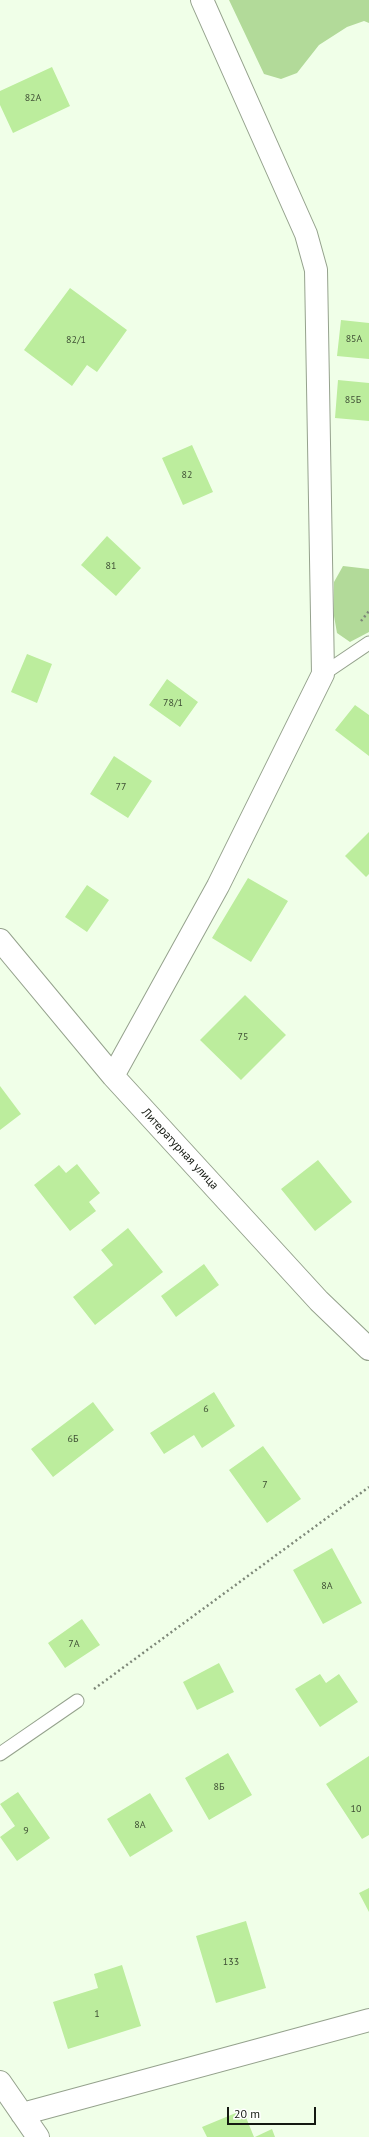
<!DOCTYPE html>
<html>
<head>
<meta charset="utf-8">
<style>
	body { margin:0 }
	#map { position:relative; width:369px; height:2137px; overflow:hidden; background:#f0ffe8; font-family:"PT Sans",sans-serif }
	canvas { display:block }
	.scale { position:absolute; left:227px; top:2107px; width:89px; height:18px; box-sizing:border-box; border:2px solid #141911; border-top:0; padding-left:5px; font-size:12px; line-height:14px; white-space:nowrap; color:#141911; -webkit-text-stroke:3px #fff; paint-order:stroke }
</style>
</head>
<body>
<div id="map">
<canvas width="369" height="2137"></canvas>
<div class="scale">20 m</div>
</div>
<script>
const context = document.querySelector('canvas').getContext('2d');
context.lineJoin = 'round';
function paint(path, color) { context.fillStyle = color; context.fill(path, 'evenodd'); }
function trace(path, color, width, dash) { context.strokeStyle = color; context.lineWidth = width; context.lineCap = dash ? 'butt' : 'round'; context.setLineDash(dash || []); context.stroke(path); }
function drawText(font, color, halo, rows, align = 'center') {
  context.font = font + ' "PT Sans",sans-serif'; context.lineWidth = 4; context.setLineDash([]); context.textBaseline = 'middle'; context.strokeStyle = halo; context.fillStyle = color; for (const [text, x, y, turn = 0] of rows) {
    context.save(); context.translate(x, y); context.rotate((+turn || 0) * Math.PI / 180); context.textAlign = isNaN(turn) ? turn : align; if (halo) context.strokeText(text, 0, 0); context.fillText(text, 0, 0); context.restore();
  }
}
const green = new Path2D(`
	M229 0H369V23L364 21 347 27 319 45 297 73 281 79 264 74Z
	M343 566 369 569V632L350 642 337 633 334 616V582Z`);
const building = new Path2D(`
	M52 67 70 106 13 133 0 105V91Z
	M70 288 127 330 97 372 87 365 72 386 24 350Z
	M341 320 369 323V359L337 356Z
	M338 380 369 383V421L335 418Z
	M192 445 213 492 183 505 162 458Z
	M107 536 141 568 116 596 81 565Z
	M27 654 52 664 37 703 11 692Z
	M167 679 198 702 180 727 149 705Z
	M355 705 369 715V756L335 730Z
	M114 756 152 781 128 818 90 794Z
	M369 832V874L366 877 345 856Z
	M248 878 288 901 251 962 212 938Z
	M87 885 109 900 87 932 65 917Z
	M245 995 286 1035 241 1080 200 1040Z
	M0 1086 21 1114 0 1130Z
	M318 1160 352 1202 315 1231 281 1189Z
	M77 1164 100 1193 89 1202 96 1211 70 1231 34 1185 59 1165 66 1173Z
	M128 1228 163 1272 95 1325 73 1297 113 1265 101 1250Z
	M204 1264 219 1285 176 1317 161 1296Z
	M214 1392 235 1426 202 1448 194 1435 164 1454 150 1433Z
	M93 1402 114 1430 53 1477 31 1449Z
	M263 1446 301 1499 267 1523 229 1470Z
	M332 1548 362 1603 323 1624 293 1570Z
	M82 1619 100 1645 65 1668 48 1643Z
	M219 1663 234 1692 197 1710 183 1682Z
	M320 1674 326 1683 339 1674 358 1702 320 1727 295 1689Z
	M228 1753 252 1795 209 1820 185 1778Z
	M369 1756V1835L362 1839 326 1784Z
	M18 1792 50 1838 17 1861 0 1837 15 1826 0 1804Z
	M150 1793 173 1831 130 1857 107 1819Z
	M369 1888V1912L359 1893Z
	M246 1921 266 1988 216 2003 196 1936Z
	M122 1965 141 2026 68 2049 53 2002 98 1988 94 1974Z
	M243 2110 254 2137H207L202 2127Z
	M272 2129 275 2137H255Z`);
const path = new Path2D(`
	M361 621 369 611
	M94 1689 369 1487`);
const service = new Path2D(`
	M323 674 369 643
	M0 1754 77 1701`);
const minor = new Path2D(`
	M0 940 113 1076 319 1301 369 1349
	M113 1076 218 886 323 674 316 270 306 234 202 0
	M0 2082 38 2137
	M22 2114 369 2020`);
const numberNames = [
	["82А",33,98],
	["85А",354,339],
	["82/1",76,340],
	["85Б",353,400],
	["82",187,475],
	["81",111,566],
	["78/1",173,703],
	["77",121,787],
	["75",243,1037],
	["6",206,1409],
	["6Б",73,1439],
	["7",265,1485],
	["8А",327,1586],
	["7А",74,1644],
	["8Б",219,1787],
	["10",356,1809],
	["8А",140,1825],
	["9",26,1831],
	["133",231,1962],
	["1",97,2014]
];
const streetNames = [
	["Литературная улица",180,1149,47]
];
paint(green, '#b2da99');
paint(building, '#bced9d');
trace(service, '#95a28d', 15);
trace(minor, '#95a28d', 24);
trace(path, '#7e8879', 2.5, [2, 3]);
trace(service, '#fff', 13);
trace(minor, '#fff', 22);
drawText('10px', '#3e4e34', null, numberNames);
drawText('12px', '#141911', '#fff', streetNames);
</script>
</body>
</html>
